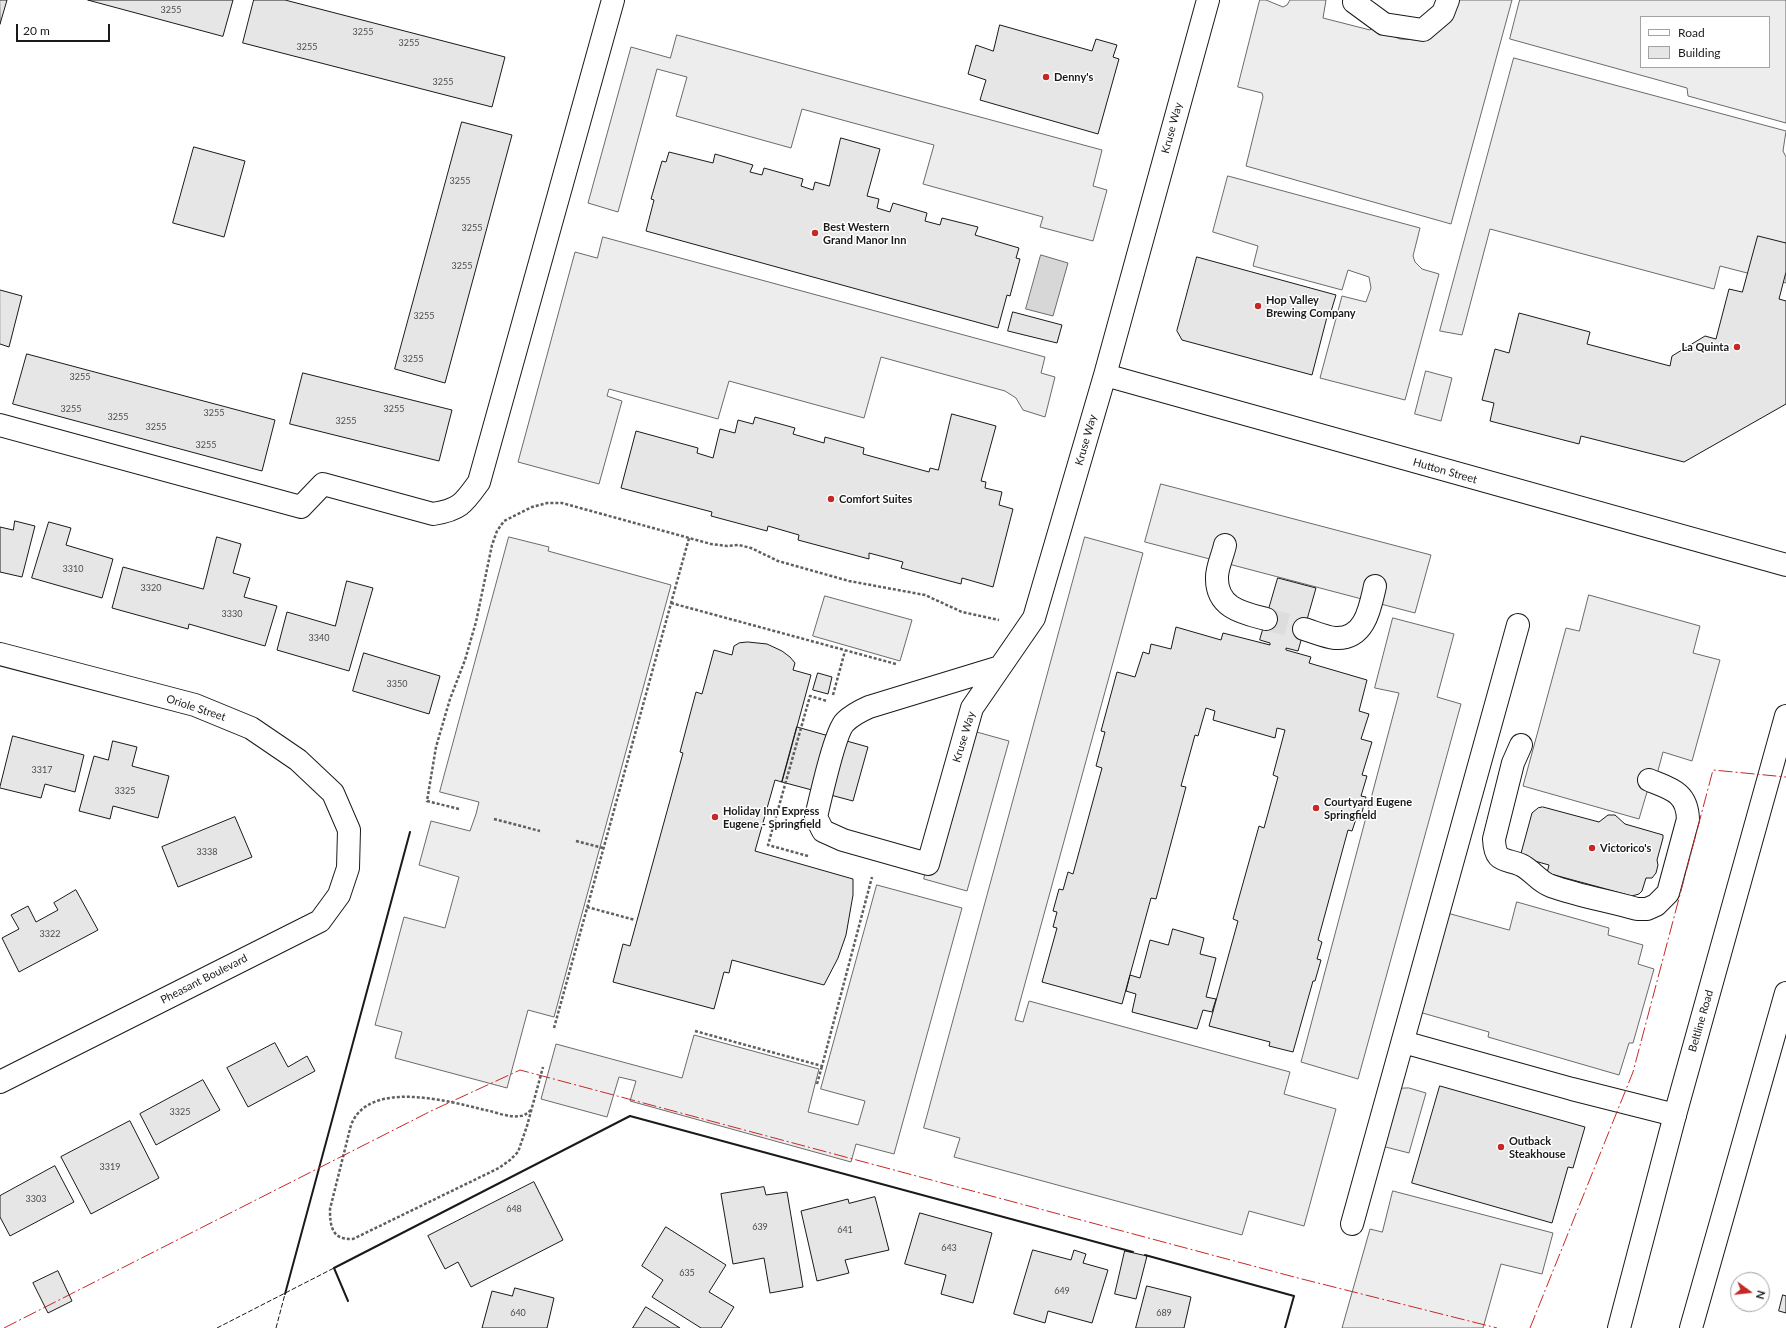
<!DOCTYPE html>
<html>
<head>
<meta charset="utf-8">
<style>
	body { margin:0 }
	#map { position:relative; width:1786px; height:1328px; overflow:hidden; background:#fff; font-family:Lato,sans-serif }
	canvas { display:block }
	.legend { position:absolute; left:1640px; top:16px; width:130px; height:52px; box-sizing:border-box; background:#fff; border:1px solid #a3a3a3; margin:0; padding:5px 7px; list-style:none; font-size:12px; color:#1a1a1a }
	.legend li { display:flex; align-items:center; gap:8px; height:20px }
	.legend b { width:20px; border:1px solid #a3a3a3 }
	.north { position:absolute; left:1730px; top:1272px; width:40px; height:40px; box-sizing:border-box; background:#fff; border:1px solid #a3a3a3; border-radius:50%; rotate:105deg; font-size:11px; font-weight:700; line-height:16px; text-align:center; color:#1a1a1a }
	.north::after { content:''; display:block; margin:auto; width:14px; height:18px; background:#c62828; clip-path:polygon(50% 0,100% 100%,50% 72%,0 100%) }
	.scale { position:absolute; left:16px; top:24px; width:94px; height:18px; box-sizing:border-box; border:2px solid #1a1a1a; border-top:0; padding-left:5px; font-size:12px; line-height:14px; white-space:nowrap; color:#1a1a1a; -webkit-text-stroke:3px #fff; paint-order:stroke }
</style>
</head>
<body>
<div id="map">
<canvas width="1786" height="1328"></canvas>
<ul class="legend">
<li><b style="height:5px;background:#fff"></b>Road</li>
<li><b style="height:11px;background:#e6e6e6"></b>Building</li>
</ul>
<div class="north">N</div>
<div class="scale">20 m</div>
</div>
<script>
const context = document.querySelector('canvas').getContext('2d');
context.lineJoin = 'round';
function paint(path, color) { context.fillStyle = color; context.fill(path, 'evenodd'); }
function trace(path, color, width, dash) { context.strokeStyle = color; context.lineWidth = width; context.lineCap = dash ? 'butt' : 'round'; context.setLineDash(dash || []); context.stroke(path); }
function drawText(font, color, halo, rows, align = 'center') {
  context.font = font + ' Lato,sans-serif'; context.lineWidth = 3; context.setLineDash([]); context.textBaseline = 'middle'; context.strokeStyle = halo; context.fillStyle = color; for (const [text, x, y, turn = 0] of rows) {
    context.save(); context.translate(x, y); context.rotate((+turn || 0) * Math.PI / 180); context.textAlign = isNaN(turn) ? turn : align; if (halo) context.strokeText(text, 0, 0); context.fillText(text, 0, 0); context.restore();
  }
}
const built = new Path2D(`
	M1260 0H1266L1283 7 1287 5 1290 0H1326L1323 18 1370 30 1372 28 1400 39 1420 40 1436 34 1449 19 1458 0H1512L1451 224 1246 166 1263 97 1262 93 1238 87Z
	M1520 0H1786V123L1688 96 1687 88 1510 39ZM1641 17H1769V67H1641Z
	M677 35 1102 150 1093 186 1107 190 1093 241 1040 227 1043 217 923 184 934 145 802 109 791 148 676 116 687 77 657 69 618 212 588 203 631 47 670 58Z
	M1514 58 1786 131 1783 151 1786 157V283L1720 266 1714 289 1490 229 1462 335 1440 331Z
	M1228 176 1420 228 1413 256 1415 262 1422 269 1439 274 1405 400 1320 378 1342 296 1366 302 1371 288 1369 277 1348 270 1342 290 1253 266 1258 246 1213 232Z
	M603 237 1045 357 1041 373 1055 377 1045 417 1023 410 1016 398 1005 391 881 357 864 418 729 381 718 419 609 389 607 396 622 401 599 484 518 462 575 252 597 258Z
	M1426 371 1452 378 1441 421 1415 414Z
	M1161 484 1431 555 1415 613 1145 542Z
	M509 537 549 547 548 551 671 585 554 1017 528 1010 507 1088 395 1058 402 1032 375 1025 404 917 445 928 459 877 419 865 431 821 470 831 476 814 479 802 440 792Z
	M1085 537 1143 553 1015 1020 1023 1022 1029 1001 1290 1072 1284 1094 1336 1109 1304 1226 1249 1211 1242 1235 954 1157 960 1138 924 1128Z
	M1589 595 1700 626 1693 653 1720 660 1692 761 1663 752 1652 793 1647 792 1639 819 1523 786 1566 628 1579 631Z
	M825 596 912 620 900 661 813 636Z
	M1393 618 1454 634 1437 697 1461 704 1358 1079 1301 1062 1399 693 1375 688Z
	M966 729 1009 741 967 891 924 879Z
	M877 885 962 908 894 1154 856 1144 851 1162 630 1101 636 1081 619 1077 607 1117 541 1099 556 1044 682 1078 694 1035 819 1069 808 1112 858 1125 865 1101 821 1089Z
	M1517 902 1609 928 1608 935 1643 945 1638 964 1654 969 1633 1043H1629L1619 1075 1488 1037 1489 1032 1412 1010 1440 911 1509 930Z
	M1409 1088 1426 1093 1409 1153 1374 1144 1390 1089Z
	M1393 1191 1553 1233 1542 1274 1501 1264 1483 1328H1342L1370 1229 1382 1232Z`);
const water = new Path2D(`
	M1041 255 1068 263 1053 316 1026 309Z`);
const building = new Path2D(`
	M0 0H7L0 24Z
	M88 0H233L223 36Z
	M254 0H285L505 57 492 107 243 43Z
	M1000 25 1092 51 1096 39 1117 45 1113 57 1119 59 1098 134 980 100 986 80 968 74 976 45 993 51Z
	M462 122 512 135 445 383 395 369Z
	M841 138 880 149 867 196 879 199 877 208 890 212 893 203 927 213 925 221 940 225 942 218 978 227 975 235 1019 248 1016 258 1020 259 1010 296 1007 295 998 328 646 231 654 200 651 199 662 161 666 162 669 152 713 163 715 154 753 165 750 172 762 175 764 168 803 179 801 186 813 190 815 182 829 186Z
	M194 147 245 161 224 237 173 223Z
	M1758 236 1786 243V272L1779 299 1786 301V404L1684 462 1581 436 1579 444 1490 421 1494 403 1482 400 1495 349 1509 353 1519 313 1590 332 1587 344 1670 366 1672 356 1705 336 1716 339 1729 289 1742 292Z
	M1197 257 1336 295 1329 318 1327 317 1312 375 1182 340 1177 331Z
	M0 290 22 296 9 347 0 344Z
	M1013 312 1062 325 1057 343 1008 331Z
	M27 354 275 420 262 471 13 404Z
	M303 373 452 410 439 461 290 424Z
	M952 414 996 426 981 481 986 482 985 488 1002 492 999 505 1013 509 993 587 962 578 961 584 901 568 903 562 869 553V559L798 540 799 535 768 526 767 531 711 516 712 512 621 488 636 431 698 448 697 453 713 458 720 429 735 433 738 420 753 424 755 417 795 428 793 434 824 443 825 437 864 448 863 454 929 472 930 468 938 470Z
	M15 521 35 526 22 577 0 572V527L13 530Z
	M49 522 71 528 66 545 113 559 102 598 32 578Z
	M217 537 241 544 233 573 250 578 244 597 277 606 265 646 189 624 188 629 112 608 123 567 203 589Z
	M1278 578 1316 588 1298 651 1286 648V650L1311 657 1309 663 1367 680 1359 711 1369 714 1361 739 1372 742 1362 775 1367 776 1361 796 1366 797 1360 820 1356 819 1352 831 1348 830 1318 940 1322 942 1317 959 1321 960 1315 981H1313L1293 1052 1269 1046 1270 1042 1209 1026 1238 921 1233 919 1259 826 1264 828 1278 777 1273 775 1285 730 1277 728 1275 738 1213 720 1215 711 1206 708 1198 736 1195 735 1181 786 1186 787 1156 899 1151 898 1122 1004 1042 982 1057 928 1053 927 1057 912 1053 911 1059 889 1063 890 1068 872 1073 874 1102 768 1096 766 1105 732 1101 731 1117 672 1135 677 1143 652 1149 654 1151 644 1171 649 1176 627 1221 640 1223 633 1270 645V643L1260 640Z
	M347 581 373 588 349 671 277 650 287 612 335 626Z
	M748 642 767 644 782 651 790 657 795 663 793 670 811 675 782 782 775 780 755 851 853 879V895L846 935 838 958 824 985 732 960 729 973 724 972 714 1009 613 982 623 944 630 946 683 753 680 752 696 692 702 694 714 650 732 655 734 646 739 643Z
	M364 653 440 676 429 714 353 691Z
	M818 673 832 677 828 694 813 690Z
	M797 727 868 747 853 801 782 782Z
	M13 736 84 755 75 792 45 784 41 798 0 788Z
	M113 741 137 747 132 766 169 776 158 818 113 806 110 819 79 811 94 756 108 760Z
	M1543 807 1599 822 1608 815H1615L1625 824 1663 835V838L1657 860 1658 865 1656 873 1652 878H1646L1642 891 1639 894 1632 896 1547 873 1549 865 1520 857 1532 813 1538 808Z
	M235 817 252 857 178 887 162 847Z
	M76 890 98 930 19 972 2 938 19 929 11 915 28 906 36 922 58 910 54 903Z
	M1173 929 1204 938 1200 954 1216 958 1206 997 1216 999 1212 1012 1203 1010 1197 1029 1132 1012 1136 994 1126 991 1130 975 1140 978 1150 940 1168 945Z
	M275 1043 288 1067 307 1056 315 1071 248 1107 227 1068Z
	M203 1080 220 1110 156 1145 140 1114Z
	M1440 1086 1585 1127 1573 1168 1568 1167 1552 1223 1412 1183Z
	M130 1121 159 1178 91 1214 61 1157Z
	M55 1166 74 1202 10 1236 0 1217V1196Z
	M534 1182 563 1240 471 1287 458 1262 445 1269 428 1236Z
	M764 1187 766 1195 787 1192 803 1287 770 1293 764 1258 733 1264 721 1194Z
	M875 1197 889 1250 845 1260 849 1273 817 1281 801 1211 848 1199 849 1203Z
	M920 1213 992 1233 973 1303 941 1294 946 1275 905 1264Z
	M666 1227 726 1265 709 1292 734 1307 721 1328H701L652 1297 663 1280 642 1266Z
	M1033 1250 1071 1260 1074 1250 1086 1254 1083 1263 1108 1270 1092 1323 1048 1311 1045 1323 1014 1314Z
	M1125 1251 1147 1256 1136 1299 1115 1294Z
	M58 1271 72 1301 48 1313 33 1283Z
	M1147 1286 1191 1297 1184 1328H1136Z
	M515 1288 554 1298 547 1328H482L492 1291 512 1296Z
	M1783 1295 1786 1296V1313L1779 1311Z
	M646 1307 680 1328H633Z`);
const minorTunnel = new Path2D(`
	M1266 619 1304 629`);
const path = new Path2D(`
	M671 603 896 664
	M833 695 845 651
	M459 809 427 801 436 747 450 699 465 660 476 622 492 545 497 531 504 521 532 507 547 503H562L711 544 727 546 739 545 751 548 778 561 849 581 925 595 962 612 999 620
	M494 819 540 831
	M576 841 603 848
	M808 856 768 845 810 696 827 701
	M587 907 635 920
	M554 1028 689 538
	M695 1031 822 1066 872 877
	M817 1084 822 1066
	M531 1110C527 1113 525 1116 520 1116 509 1118 496 1112 485 1110 448 1101 369 1079 351 1125L330 1209C330 1227 332 1240 353 1239L499 1168 510 1160 518 1152 527 1126 543 1067`);
const minor = new Path2D(`
	M1354 2 1384 24 1423 30 1443 13 1448 0
	M1105 375 1786 565
	M0 425 301 507 323 484 433 514C460 510 464 503 479 482L613 0
	M1225 545C1223 555 1217 567 1217 577 1216 608 1243 613 1266 619
	M1304 629C1314 632 1325 637 1335 638 1365 640 1370 608 1375 586
	M0 654 195 705 251 728 298 760 333 793 349 830 348 868 339 895 320 921 0 1082
	M1000 667 869 707C860 711 852 715 845 722 835 732 820 800 816 817L823 831 843 840 928 864 972 708 1034 618 1105 375 1208 0
	M1521 745 1513 763 1494 839C1495 863 1504 858 1521 865 1532 870 1539 882 1551 886 1579 896 1609 901 1637 909H1647L1656 905 1668 893 1688 819C1687 792 1671 789 1649 780
	M1403 1042 1572 1089 1675 1115
	M1352 1224 1518 625`);
const major = new Path2D(`
	M1619 1328 1675 1115 1786 716
	M1691 1328 1786 993`);
const fence = new Path2D(`
	M217 1328 334 1268
	M276 1328 285 1294`);
const wall = new Path2D(`
	M1145 1255 1294 1296 1285 1328
	M285 1294 410 832
	M348 1301 334 1268 630 1116 1133 1252`);
const power = new Path2D(`
	M4 1328 431 1111 520 1070 1298 1278 1497 1328
	M1530 1328 1633 1072 1713 770 1786 777`);
const markers = [
	[1046,77,4,"#c62828"],
	[815,233,4,"#c62828"],
	[1258,306,4,"#c62828"],
	[1737,347,4,"#c62828"],
	[831,499,4,"#c62828"],
	[1316,808,4,"#c62828"],
	[715,817,4,"#c62828"],
	[1592,848,4,"#c62828"],
	[1501,1147,4,"#c62828"]
];
const numberNames = [
	["3255",171,10],
	["3255",363,32],
	["3255",409,43],
	["3255",307,47],
	["3255",443,82],
	["3255",460,181],
	["3255",472,228],
	["3255",462,266],
	["3255",424,316],
	["3255",413,359],
	["3255",80,377],
	["3255",71,409],
	["3255",394,409],
	["3255",214,413],
	["3255",118,417],
	["3255",346,421],
	["3255",156,427],
	["3255",206,445],
	["3310",73,569],
	["3320",151,588],
	["3330",232,614],
	["3340",319,638],
	["3350",397,684],
	["3317",42,770],
	["3325",125,791],
	["3338",207,852],
	["3322",50,934],
	["3325",180,1112],
	["3319",110,1167],
	["3303",36,1199],
	["648",514,1209],
	["639",760,1227],
	["641",845,1230],
	["643",949,1248],
	["635",687,1273],
	["649",1062,1291],
	["640",518,1313],
	["689",1164,1313]
];
const poiNames = [
	["Denny's",1054,77],
	["Best Western",823,227],
	["Grand Manor Inn",823,240],
	["Hop Valley",1266,300],
	["Brewing Company",1266,313],
	["La Quinta",1729,347,"right"],
	["Comfort Suites",839,499],
	["Courtyard Eugene",1324,802],
	["Springfield",1324,815],
	["Holiday Inn Express",723,811],
	["Eugene - Springfield",723,824],
	["Victorico's",1600,848],
	["Outback",1509,1141],
	["Steakhouse",1509,1154]
];
const streetNames = [
	["Kruse Way",1172,128,-75],
	["Kruse Way",1086,440,-74],
	["Hutton Street",1445,471,16],
	["Oriole Street",196,708,18],
	["Kruse Way",964,737,-73],
	["Pheasant Boulevard",204,979,-27],
	["Beltline Road",1701,1021,-74]
];
paint(built, '#ededed');
trace(built, '#6a6a6a', 1);
paint(water, '#d7d7d7');
trace(water, '#6a6a6a', 1);
paint(building, '#e6e6e6');
trace(building, '#1a1a1a', 1);
trace(minorTunnel, '#ddd', 22, [22, 11]);
trace(minor, '#1a1a1a', 24);
trace(major, '#1a1a1a', 24);
trace(path, '#5f5f5f', 2.5, [3, 2]);
trace(minor, '#fff', 22);
trace(major, '#fff', 22);
trace(fence, '#1a1a1a', 1, [5, 2]);
trace(wall, '#1a1a1a', 2);
trace(power, '#c62828', 1, [14, 3, 2, 3]);
for (const [x, y, r, color] of markers) { const dot = new Path2D(); dot.arc(x, y, r, 0, 2 * Math.PI); context.fillStyle = color; context.fill(dot); trace(dot, '#fff', 1.5); }
drawText('9px', '#4d4d4d', null, numberNames);
drawText('bold 11px', '#1a1a1a', '#fff', poiNames, 'left');
drawText('11px', '#1a1a1a', '#fff', streetNames);
</script>
</body>
</html>
